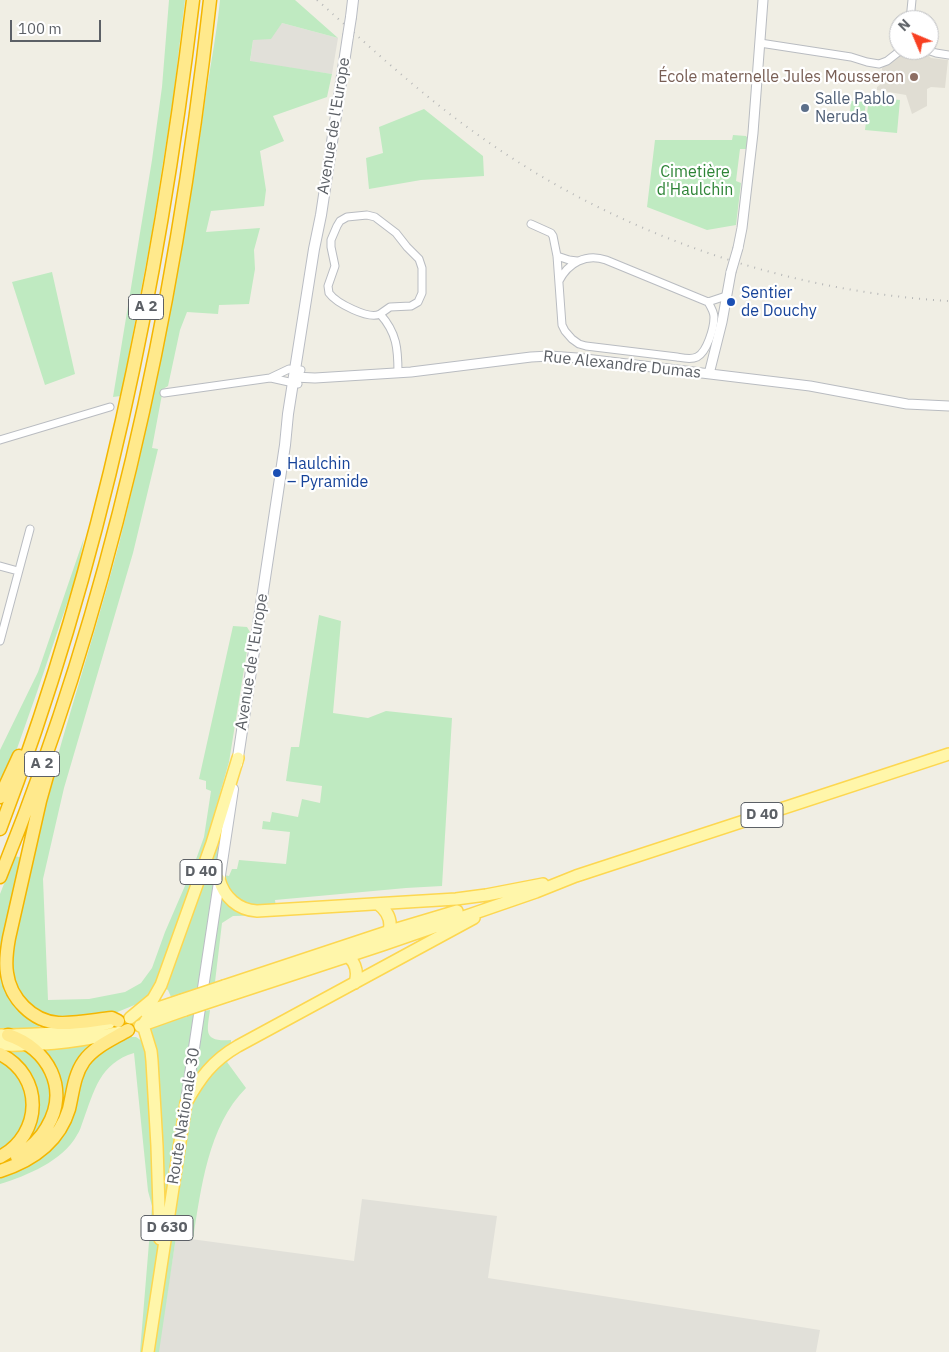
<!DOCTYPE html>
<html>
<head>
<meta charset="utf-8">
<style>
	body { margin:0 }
	#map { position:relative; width:949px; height:1352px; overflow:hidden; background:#f0eee4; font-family:"IBM Plex Sans",sans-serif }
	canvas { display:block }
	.north { position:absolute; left:889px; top:10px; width:50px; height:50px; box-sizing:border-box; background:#fff; border:1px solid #bebfc2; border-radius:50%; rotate:315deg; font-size:14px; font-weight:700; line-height:20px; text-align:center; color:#5c6066 }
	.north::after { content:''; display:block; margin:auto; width:18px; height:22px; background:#f84022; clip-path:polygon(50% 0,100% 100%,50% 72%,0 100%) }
	.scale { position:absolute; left:10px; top:20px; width:91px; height:22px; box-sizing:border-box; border:2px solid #5c6066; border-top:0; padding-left:6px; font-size:15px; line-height:18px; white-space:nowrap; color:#5c6066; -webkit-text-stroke:4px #fff; paint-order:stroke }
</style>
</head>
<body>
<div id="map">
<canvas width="949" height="1352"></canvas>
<div class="north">N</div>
<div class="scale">100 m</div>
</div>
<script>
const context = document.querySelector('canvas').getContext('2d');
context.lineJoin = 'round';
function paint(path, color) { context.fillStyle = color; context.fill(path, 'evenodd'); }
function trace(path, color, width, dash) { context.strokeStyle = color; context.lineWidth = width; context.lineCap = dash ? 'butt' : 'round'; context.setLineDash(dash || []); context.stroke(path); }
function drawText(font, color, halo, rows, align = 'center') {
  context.font = font + ' "IBM Plex Sans",sans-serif'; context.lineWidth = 4.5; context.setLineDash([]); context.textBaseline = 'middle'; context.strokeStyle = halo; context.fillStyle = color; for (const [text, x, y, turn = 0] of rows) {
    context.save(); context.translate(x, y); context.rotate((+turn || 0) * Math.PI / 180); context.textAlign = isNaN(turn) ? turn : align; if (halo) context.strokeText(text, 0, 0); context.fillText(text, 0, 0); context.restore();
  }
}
const industrial = new Path2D(`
	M282 23 338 38 332 74 250 62 253 40Z
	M362 1199 497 1216 488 1278 820 1330 816 1352H158L176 1237 354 1261Z`);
const education = new Path2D(`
	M916 51 925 52 931 58 948 60 945 88 931 87 927 89V106L912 114 906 95 877 90V87L881 84 882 68 892 59 895 60 902 54 910 56Z`);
const green = new Path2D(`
	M169 0H185L173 99 152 232 121 396 113 397 152 160 162 87Z
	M220 0H295L338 38 282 23 271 39 253 40 250 61 332 74 327 97 273 116 284 141 260 151 266 190 264 206 211 211 206 232 260 228 254 250 255 269 249 304 219 305 218 314 187 312 180 330 168 386 163 389 152 448 158 449 133 553 64 788 43 879 48 1000 89 999 125 992 141 983 152 968 165 932 194 865 204 837 211 791 206 789V781L199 779 233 626 247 627 250 632 229 762 207 839 219 842 215 873 229 876 232 869H237L239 860 286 864 290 832 262 829 263 821 270 822 272 812 298 817 302 799 320 803 322 786 286 781 291 747H299L319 615 341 621 333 713 368 718 386 711 452 718 442 886 406 888 275 900 277 915 233 916 222 923 215 982 171 997 168 990 156 984 146 998 137 1004 115 1013 81 1019 48 1015 41 1025 35 1030H0V894L15 856 31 860C55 753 91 650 119 544 154 405 181 264 202 123 207 82 216 41 220 0Z
	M869 97 900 100 897 133 865 130Z
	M851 101 866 102 863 124 849 123Z
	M424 109 483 156 484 176 421 180 369 189 366 158 383 153 379 127Z
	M733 135 746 136 748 139 746 149H740L736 181 741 183 736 225 707 230 647 207 655 140H732Z
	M52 272 75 374 45 385 12 282Z
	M84 538 77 574 37 692 13 760 0 786V750L38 672Z
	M210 1010C207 1032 203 1042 231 1040V1055L227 1062 246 1088C208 1126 201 1189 193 1239L176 1237 159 1352H140L152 1206 148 1191 134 1053C100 1063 94 1091 83 1121 81 1126 80 1131 77 1135 63 1161 26 1176 0 1184V1053L4 1049 122 1040 131 1037H136L142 1041 146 1050 150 1104 152 1166 160 1164 150 1030C159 1017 195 1013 210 1010Z`);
const minor = new Path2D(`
	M910 20 912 0
	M760 43 851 57 867 62 879 64 887 61 901 50
	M927 50 936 53 949 55
	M531 224 551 233 553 236 557 256 562 325 565 331 572 339 579 344 586 346 677 357C683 358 691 360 697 357 707 352 714 328 714 317 714 312 711 307 708 302
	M557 256 569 260 577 261
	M559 281C568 263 586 253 606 260L708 302 726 296
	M380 314 390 307 411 306 418 302 422 293V268L419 259 407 247 396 233 375 217 367 215 347 217 340 221 337 226 331 240V247L335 266 328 286 329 293C336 303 369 320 380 314 397 333 398 349 398 373
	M271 378 298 384
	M164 393 270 378 289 369 301 370
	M0 440 110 407
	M0 566 18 571
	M0 641 30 529`);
const tertiary = new Path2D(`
	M738 248 742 228 753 133 763 0
	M709 374 722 322 731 272
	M294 377 315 378 411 372 531 357 550 356 577 358 810 386 907 404 949 406`);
const secondary = new Path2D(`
	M351 17 353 0
	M237 764 285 445 288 414 314 249 321 215 348 36
	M186 1101 233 789`);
const primary = new Path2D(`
	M219 879C224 897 238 910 257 911L456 899 486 895 543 884
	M378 904C390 913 393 924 387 937
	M343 953C354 959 359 970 355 983
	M224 986 390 931 457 911
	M227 996 382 945 536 892 576 876 949 754
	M153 1010 143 1025 151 1051 152 1061 157 1146 160 1239
	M146 1012 182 1000
	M130 1018 153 999 161 985 212 843 238 758
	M140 1026 185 1010
	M0 1035C36 1035 74 1033 109 1023
	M0 1045C40 1046 81 1042 120 1032
	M148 1352 186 1103C200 1078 212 1061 238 1046L474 918`);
const motorway = new Path2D(`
	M49 769 40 801 9 938C7 949 5 961 7 973 10 998 32 1021 58 1023 75 1024 94 1020 112 1018L118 1021
	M0 797 19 756
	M0 829C102 562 159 283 193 0
	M0 877C114 598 177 299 210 0
	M8 1035C48 1048 70 1089 47 1127 40 1140 29 1149 17 1157
	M0 1054C44 1076 43 1134 0 1157
	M0 1171C31 1161 59 1142 69 1109 73 1092 74 1075 84 1061 94 1047 113 1039 128 1030`);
const rail = new Path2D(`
	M317 0C368 45 418 92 474 132 610 231 780 291 949 301`);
const tertiaryBridge = new Path2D(`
	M731 272 738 248`);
const secondaryBridge = new Path2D(`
	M348 36 351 17`);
const primaryBridge = new Path2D(`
	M182 1000 224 986
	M185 1010 227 996`);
const markers = [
	[914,77,5,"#8d6e63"],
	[805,108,5,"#5c6f8a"],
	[731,302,5,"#1a4fb4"],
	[277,473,5,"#1a4fb4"]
];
const shields = [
	[146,307,35],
	[42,764,35],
	[762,815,42],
	[201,872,42],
	[167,1228,52]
];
const shieldNames = [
	["A 2",146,307],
	["A 2",42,764],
	["D 40",762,815],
	["D 40",201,872],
	["D 630",167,1228]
];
const educationNames = [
	["École maternelle Jules Mousseron",904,77]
];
const serviceNames = [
	["Salle Pablo",815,99],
	["Neruda",815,117]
];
const streetNames = [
	["Avenue de l'Europe",334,126,-81],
	["Rue Alexandre Dumas",622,365,6],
	["Avenue de l'Europe",252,662,-81],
	["Route Nationale 30",184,1116,-81]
];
const parkNames = [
	["Cimetière",695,172],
	["d'Haulchin",695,190]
];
const transitNames = [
	["Sentier",741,293],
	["de Douchy",741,311],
	["Haulchin",287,464],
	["– Pyramide",287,482]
];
paint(industrial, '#e1e0d9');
paint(education, '#e0ddd3');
paint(green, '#bfeac1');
trace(minor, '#b9bcc1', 9);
trace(tertiary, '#b9bcc1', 11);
trace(secondary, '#babdc4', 12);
trace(primary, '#fdd750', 14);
trace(motorway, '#f4b600', 15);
trace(minor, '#fff', 7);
trace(tertiary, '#fff', 9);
trace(secondary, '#fff', 10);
trace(primary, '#fff6aa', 11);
trace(motorway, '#ffe98c', 12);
trace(rail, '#b6b7b7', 2, [1, 6]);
trace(tertiaryBridge, '#b9bcc1', 11, []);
trace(secondaryBridge, '#babdc4', 12, []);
trace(primaryBridge, '#fdd750', 14, []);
trace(tertiaryBridge, '#fff', 9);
trace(secondaryBridge, '#fff', 10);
trace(primaryBridge, '#fff6aa', 11);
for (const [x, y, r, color] of markers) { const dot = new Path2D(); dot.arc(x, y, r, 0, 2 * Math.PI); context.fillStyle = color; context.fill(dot); trace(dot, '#fff', 2); }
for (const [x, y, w] of shields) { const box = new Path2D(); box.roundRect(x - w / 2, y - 12.5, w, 25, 4); context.fillStyle = '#fff'; context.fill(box); trace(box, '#5c6066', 1); }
drawText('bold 15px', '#5c6066', null, shieldNames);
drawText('16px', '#785e54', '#fff', educationNames, 'right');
drawText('16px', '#4e5e75', '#fff', serviceNames, 'left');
drawText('16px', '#5c6066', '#fff', streetNames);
drawText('16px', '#2d8436', '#fff', parkNames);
drawText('16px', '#164399', '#fff', transitNames, 'left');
</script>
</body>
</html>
